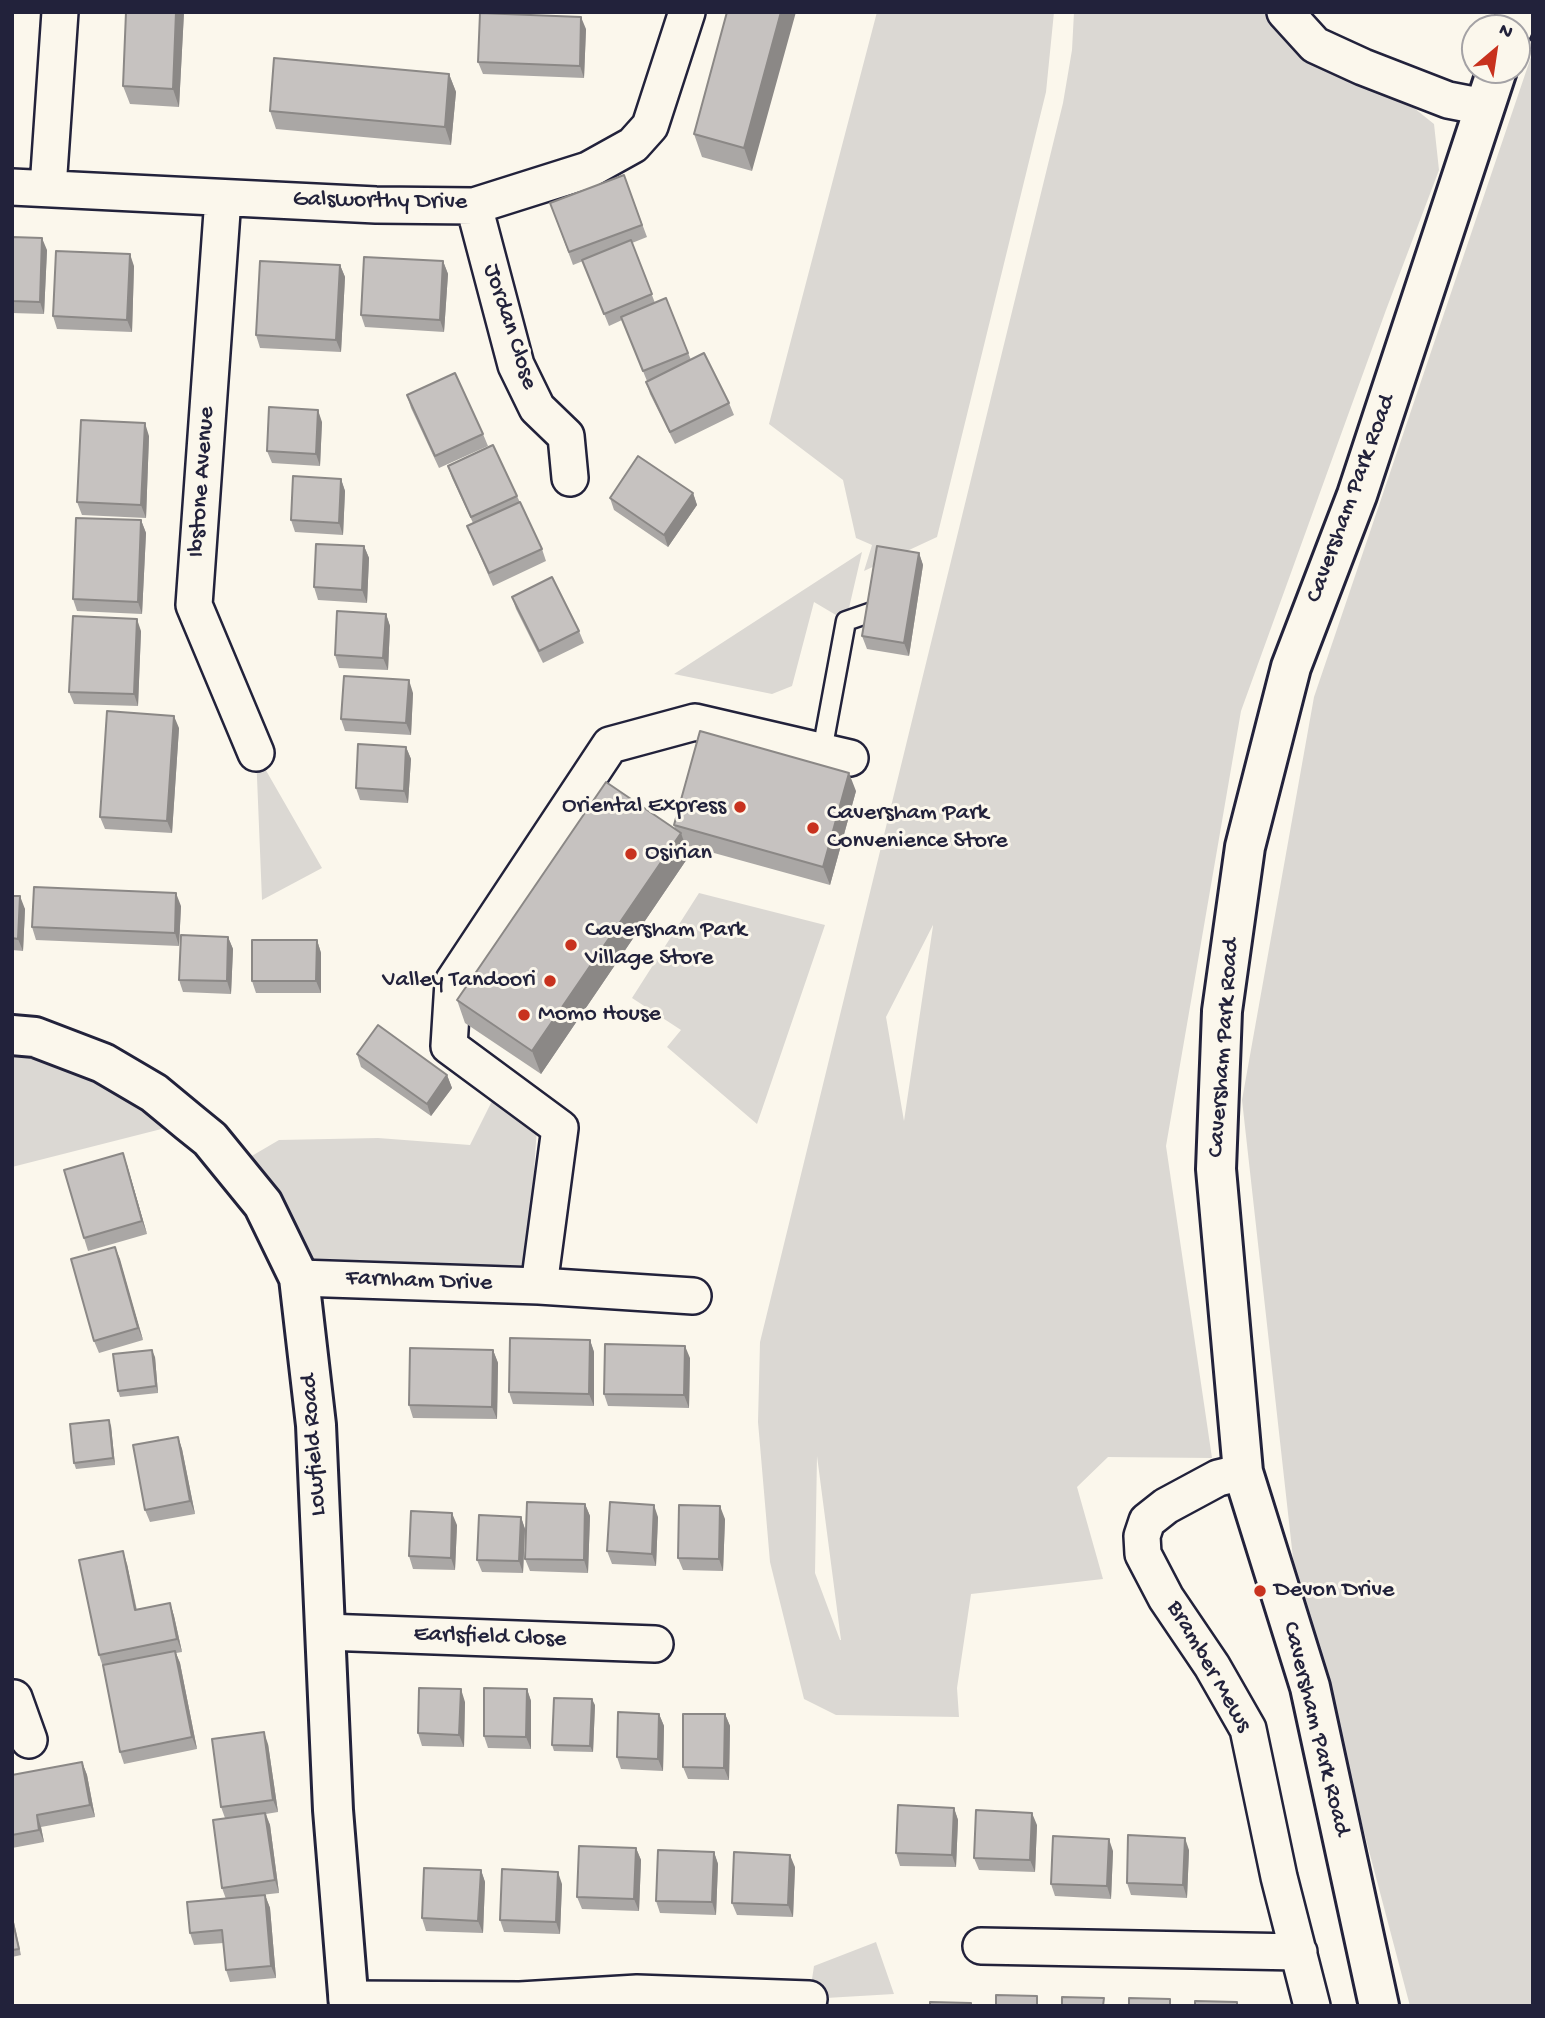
<!DOCTYPE html>
<html>
<head>
<meta charset="utf-8">
<style>
	body { margin:0 }
	#map { position:relative; width:1545px; height:2018px; overflow:hidden; background:#fbf7ec; font-family:"Gochi Hand",sans-serif }
	canvas { display:block }
	.frame { position:absolute; inset:0; border:14px solid #22223b; pointer-events:none }
	.north { position:absolute; left:1461px; top:14px; width:70px; height:70px; box-sizing:border-box; background:#fbf7ec; border:2px solid #a4a2a5; border-radius:50%; rotate:29deg; font-size:19px; font-weight:700; line-height:28px; text-align:center; color:#22223b }
	.north::after { content:''; display:block; margin:auto; width:24px; height:32px; background:#c8321e; clip-path:polygon(50% 0,100% 100%,50% 72%,0 100%) }
</style>
</head>
<body>
<div id="map">
<canvas width="1545" height="2018"></canvas>
<div class="frame"></div>
<div class="north">N</div>
</div>
<script>
const context = document.querySelector('canvas').getContext('2d');
context.lineJoin = 'round';
function paint(path, color) { context.fillStyle = color; context.fill(path, 'evenodd'); }
function trace(path, color, width, dash) { context.strokeStyle = color; context.lineWidth = width; context.lineCap = dash ? 'butt' : 'round'; context.setLineDash(dash || []); context.stroke(path); }
function drawText(font, color, halo, rows, align = 'center') {
  context.font = font + ' "Gochi Hand",sans-serif'; context.lineWidth = 6; context.setLineDash([]); context.textBaseline = 'middle'; context.strokeStyle = halo; context.fillStyle = color; for (const [text, x, y, turn = 0] of rows) {
    context.save(); context.translate(x, y); context.rotate((+turn || 0) * Math.PI / 180); context.textAlign = isNaN(turn) ? turn : align; if (halo) context.strokeText(text, 0, 0); context.fillText(text, 0, 0); context.restore();
  }
}
const green = new Path2D(`
	M877 12H1054L1046 92 937 537 864 571 872 545 856 538 843 480 769 424Z
	M1074 12H1266C1282 41 1302 62 1333 74 1345 78 1359 77 1371 81 1395 91 1414 108 1434 124L1439 170 1386 310 1241 711 1166 1146 1212 1458 1108 1457 1077 1487 1103 1579 971 1594 957 1688 959 1717 836 1715 804 1699 770 1562 758 1422 760 1342 1063 103 1072 50ZM933 925V926L904 1121 886 1017ZM817 1456 841 1640H840L815 1573Z
	M1533 51V2006H1410L1294 1567 1242 1100 1314 697Z
	M862 552 846 621 814 602 792 686 772 694 674 674Z
	M256 753 322 868 262 900Z
	M699 893 825 925 757 1124 667 1047 681 1030 632 998Z
	M12 1040 189 1122 12 1167Z
	M495 1095 537 1128 528 1255 508 1285 299 1278 233 1167 279 1140 378 1138 470 1145Z
	M876 1942 894 1994 809 1999 814 1966Z`);
const service = new Path2D(`
	M822 751 846 621 872 612`);
const minor = new Path2D(`
	M1285 12 1315 45 1363 67 1448 100 1484 107
	M12 187 376 205 474 206 588 170 633 145 650 126 687 12
	M48 188 60 12
	M223 198 194 605 256 753
	M474 206 516 365 537 408 566 436 570 478
	M299 1278 539 1286 693 1296
	M539 1286 560 1128 449 1046 453 982 610 745 695 722 850 758
	M1243 1472 1218 1478 1166 1506 1147 1521 1142 1536 1143 1554 1166 1598 1212 1666 1248 1729 1279 1877 1312 2006
	M325 1632 655 1644
	M12 1699 14 1698 29 1740
	M981 1946 1299 1952
	M347 1999 520 2000 637 1993 809 1999`);
const tertiary = new Path2D(`
	M1513 28 1518 12
	M12 1035 35 1037 103 1063 154 1093 189 1122 210 1139 263 1204 299 1278 316 1425 333 1810 349 2006
	M1379 2006 1310 1687 1243 1472 1216 1169 1222 1011 1245 847 1291 667 1357 495 1497 70`);
const wall = new Path2D(`
	M126 12H184L179 107 130 104 123 86Z
	M727 12 752 171 702 157 694 134Z
	M586 29 584 78 483 74 478 62Z
	M449 74 456 92 451 145 276 129 270 111Z
	M624 175 647 237 632 243 655 303 666 298 691 360 729 403 734 415 675 444 650 394 646 382 647 381 622 320 609 326 583 261 573 265 550 203Z
	M12 237 47 250 44 314 12 313Z
	M443 261 448 274 444 332 365 327 361 315Z
	M340 265 345 277 341 352 260 348 256 335Z
	M134 266 132 332 57 329 53 316Z
	M407 395 483 434 488 446 439 468 411 408Z
	M322 422 320 466 272 463 267 451Z
	M149 436 146 518 82 515 77 502Z
	M448 466 517 496 542 549 546 561 493 586 467 526 473 523 452 478Z
	M341 479 345 491 343 535 295 532 291 520Z
	M693 493 697 505 668 547 614 510 610 498Z
	M141 520 146 533 142 614 77 611 73 599Z
	M364 546 369 558 367 603 318 600 314 587Z
	M919 553 923 565 909 656 867 649 862 636Z
	M512 597 579 631 584 643 543 663 516 609Z
	M386 614 390 626 388 670 339 668 335 655Z
	M141 631 138 706 74 704 69 692Z
	M413 693 411 735 345 731 341 719Z
	M179 728 172 833 105 829 100 817Z
	M406 747 411 759 408 803 360 800 356 788Z
	M856 791 830 885 685 845 689 856 541 1074 465 1023 457 1000 675 829 674 825Z
	M12 896 25 909 23 951 12 950Z
	M181 906 179 946 36 940 32 927Z
	M228 937 233 949 231 994 183 992 179 980Z
	M317 940 321 953V993H256L252 981Z
	M357 1054 447 1075 452 1088 431 1116 361 1067Z
	M127 1165 147 1234 88 1251 84 1238Z
	M115 1247 143 1340 99 1353 94 1341Z
	M590 1340 594 1352V1406L513 1404 509 1392Z
	M493 1350 498 1363 497 1419 413 1418 409 1405Z
	M155 1357 158 1393 120 1397 118 1391Z
	M690 1358 689 1408 608 1406 604 1394Z
	M111 1426 115 1465 76 1469 74 1463Z
	M178 1437 182 1449 195 1514 150 1522 145 1510Z
	M585 1504 590 1516 588 1573 530 1571 525 1559Z
	M521 1517 525 1529 523 1573 482 1572 477 1560Z
	M658 1517 656 1566 612 1564 607 1551Z
	M725 1519 723 1571 683 1570 678 1558Z
	M457 1525 455 1570 413 1569 409 1556Z
	M127 1564 137 1610 170 1603 174 1616 182 1652 176 1653 180 1663 197 1749 124 1764 120 1752 103 1667 99 1655Z
	M527 1689 531 1701V1749L488 1748 484 1736Z
	M465 1702 464 1747 422 1746 418 1733Z
	M595 1705 593 1752 554 1751 552 1745Z
	M659 1714 664 1726 663 1771 621 1769 617 1757Z
	M725 1714 730 1726 729 1780 688 1779 683 1767Z
	M268 1744 278 1812 266 1814 270 1825 279 1893 252 1896 265 1895 270 1908 276 1978 230 1982 226 1970 224 1943 194 1945 190 1933 226 1899 222 1888 225 1818 221 1807Z
	M82 1762 87 1775 95 1817 41 1827 44 1842 12 1848V1775Z
	M954 1808 958 1820 956 1867 900 1866 896 1853Z
	M1037 1825 1035 1872 979 1870 974 1858Z
	M636 1848 641 1860 639 1911 582 1909 577 1897Z
	M1189 1850 1187 1898 1131 1895 1127 1883Z
	M1113 1851 1111 1899 1055 1896 1051 1884Z
	M714 1852 718 1864 716 1915 660 1913 656 1901Z
	M795 1867 793 1917 737 1915 732 1903Z
	M481 1870 485 1882 483 1933 426 1931 422 1918Z
	M562 1884 560 1934 504 1932 500 1920Z
	M12 1913 21 1955 12 1957Z`);
const shadedWall = new Path2D(`
	M176 12H184L179 107 173 89Z
	M781 12H796L752 171 744 148Z
	M581 17 586 29 584 78 580 66Z
	M449 74 456 92 451 145 445 127Z
	M42 238 47 250 44 314 40 302Z
	M130 254 134 266 132 332 127 320Z
	M443 261 448 274 444 332 440 320Z
	M340 265 345 277 341 352 336 340Z
	M318 410 322 422 320 466 316 454Z
	M145 423 149 436 146 518 141 505Z
	M341 479 345 491 343 535 339 523Z
	M693 493 697 505 668 547 664 535Z
	M141 520 146 533 142 614 138 602Z
	M364 546 369 558 367 603 362 590Z
	M919 553 923 565 909 656 904 643Z
	M386 614 390 626 388 670 383 658Z
	M137 619 141 631 138 706 134 694Z
	M409 680 413 693 411 735 406 723Z
	M174 716 179 728 172 833 167 821Z
	M406 747 411 759 408 803 404 791Z
	M849 773 856 791 830 885 823 867Z
	M681 833 689 856 541 1074 532 1051Z
	M176 893 181 906 179 946 175 933Z
	M20 896 25 909 23 951 18 939Z
	M228 937 233 949 231 994 227 981Z
	M317 940 321 953V993L316 981Z
	M447 1075 452 1088 431 1116 427 1104Z
	M123 1153 127 1165 147 1234 142 1221Z
	M115 1247 120 1259 143 1340 138 1328Z
	M590 1340 594 1352V1406L589 1394Z
	M685 1346 690 1358 689 1408 684 1395Z
	M152 1350 155 1357 158 1393 156 1386Z
	M493 1350 498 1363 497 1419 492 1407Z
	M109 1420 111 1426 115 1465 113 1458Z
	M178 1437 182 1449 195 1514 190 1501Z
	M585 1504 590 1516 588 1573 584 1560Z
	M654 1505 658 1517 656 1566 652 1554Z
	M720 1506 725 1519 723 1571 719 1559Z
	M452 1513 457 1525 455 1570 451 1558Z
	M521 1517 525 1529 523 1573 519 1561Z
	M123 1551 127 1564 139 1623 135 1610Z
	M170 1603 174 1616 182 1652 177 1639Z
	M175 1651 180 1663 197 1749 192 1737Z
	M461 1689 465 1702 464 1747 459 1735Z
	M527 1689 531 1701V1749L526 1737Z
	M592 1699 595 1705 593 1752 590 1746Z
	M659 1714 664 1726 663 1771 658 1759Z
	M725 1714 730 1726 729 1780 724 1768Z
	M264 1732 268 1744 278 1812 273 1800Z
	M82 1762 87 1775 95 1817 90 1805Z
	M954 1808 958 1820 956 1867 952 1855Z
	M265 1813 270 1825 279 1893 275 1880Z
	M1032 1813 1037 1825 1035 1872 1030 1860Z
	M37 1815 41 1827 44 1842 39 1830Z
	M1185 1838 1189 1850 1187 1898 1183 1885Z
	M1109 1839 1113 1851 1111 1899 1107 1886Z
	M636 1848 641 1860 639 1911 634 1899Z
	M714 1852 718 1864 716 1915 712 1902Z
	M790 1855 795 1867 793 1917 788 1905Z
	M481 1870 485 1882 483 1933 478 1921Z
	M558 1872 562 1884 560 1934 556 1922Z
	M265 1895 270 1908 276 1978 271 1966Z`);
const building = new Path2D(`
	M126 12H176L173 89 123 86Z
	M727 12H781L744 148 694 134Z
	M480 13 581 17 580 66 478 62Z
	M274 58 449 74 445 127 270 111Z
	M624 175 642 225 569 252 550 203Z
	M12 237 42 238 40 302 12 301Z
	M631 240 652 294 604 314 582 260Z
	M56 251 130 254 127 320 53 316Z
	M364 257 443 261 440 320 361 315Z
	M260 261 340 265 336 340 256 335Z
	M666 298 688 353 643 371 621 317Z
	M704 353 729 403 670 432 646 382Z
	M455 373 483 434 435 456 407 395Z
	M269 407 318 410 316 454 267 451Z
	M81 420 145 423 141 505 77 502Z
	M493 445 517 496 471 517 448 466Z
	M638 456 693 493 664 535 610 498Z
	M293 476 341 479 339 523 291 520Z
	M520 502 542 549 489 573 467 526Z
	M76 518 141 520 138 602 73 599Z
	M316 544 364 546 362 590 314 587Z
	M877 546 919 553 904 643 862 636Z
	M552 577 579 631 539 651 512 597Z
	M337 611 386 614 383 658 335 655Z
	M73 616 137 619 134 694 69 692Z
	M344 676 409 680 406 723 341 719Z
	M107 711 174 716 167 821 100 817Z
	M700 731 849 773 823 867 674 825Z
	M358 744 406 747 404 791 356 788Z
	M606 782 681 833 532 1051 457 1000Z
	M34 887 176 893 175 933 32 927Z
	M12 896H20L18 939 12 938Z
	M181 935 228 937 227 981 179 980Z
	M252 940H317L316 981H252Z
	M378 1025 447 1075 427 1104 357 1054Z
	M123 1153 142 1221 84 1238 64 1170Z
	M115 1247 138 1328 94 1341 71 1259Z
	M510 1338 590 1340 589 1394 509 1392Z
	M605 1344 685 1346 684 1395 604 1394Z
	M410 1348 493 1350 492 1407 409 1405Z
	M152 1350 156 1386 118 1391 113 1354Z
	M109 1420 113 1458 74 1463 70 1424Z
	M178 1437 190 1501 145 1510 133 1445Z
	M527 1502 585 1504 584 1560 525 1559Z
	M610 1502 654 1505 652 1554 607 1551Z
	M679 1505 720 1506 719 1559 678 1558Z
	M411 1511 452 1513 451 1558 409 1556Z
	M479 1515 521 1517 519 1561 477 1560Z
	M123 1551 135 1610 170 1603 177 1639 99 1655 79 1560Z
	M175 1651 192 1737 120 1752 103 1665Z
	M419 1688 461 1689 459 1735 418 1733Z
	M484 1688 527 1689 526 1737 484 1736Z
	M554 1698 592 1699 590 1746 552 1745Z
	M618 1712 659 1714 658 1759 617 1757Z
	M683 1714H725L724 1768 683 1767Z
	M264 1732 273 1800 221 1807 212 1739Z
	M82 1762 90 1805 37 1815 39 1830 12 1835V1775Z
	M898 1805 954 1808 952 1855 896 1853Z
	M976 1810 1032 1813 1030 1860 974 1858Z
	M265 1813 275 1880 222 1888 213 1820Z
	M1128 1835 1185 1838 1183 1885 1127 1883Z
	M1053 1836 1109 1839 1107 1886 1051 1884Z
	M579 1846 636 1848 634 1899 577 1897Z
	M658 1850 714 1852 712 1902 656 1901Z
	M734 1852 790 1855 788 1905 732 1903Z
	M424 1868 481 1870 478 1921 422 1918Z
	M502 1869 558 1872 556 1922 500 1920Z
	M265 1895 271 1966 226 1970 222 1930 190 1933 187 1902Z
	M12 1918 19 1949 12 1950Z
	M996 1995 1037 1996V2006H996Z
	M1062 1997 1104 1998 1103 2006H1062Z
	M1129 1998 1170 1999V2006H1129Z
	M1195 2001 1237 2002V2006H1195Z
	M930 2002 971 2003V2006H930Z`);
const markers = [
	[740,807,7,"#c8321e"],
	[813,828,7,"#c8321e"],
	[631,854,7,"#c8321e"],
	[571,945,7,"#c8321e"],
	[550,981,7,"#c8321e"],
	[524,1015,7,"#c8321e"],
	[1260,1591,7,"#c8321e"]
];
const streetNames = [
	["Galsworthy Drive",380,202,1],
	["Jordan Close",509,327,72],
	["Ibstone Avenue",203,482,-86],
	["Caversham Park Road",1352,499,-70],
	["Caversham Park Road",1225,1048,-86],
	["Farnham Drive",419,1282,2],
	["Lowfield Road",315,1445,-94],
	["Earlsfield Close",490,1638,2],
	["Bramber Mews",1208,1667,60],
	["Caversham Park Road",1315,1729,76]
];
const poiNames = [
	["Oriental Express",726,807,"right"],
	["Caversham Park",827,814],
	["Convenience Store",827,842],
	["Osirian",645,854],
	["Caversham Park",585,931],
	["Village Store",585,959],
	["Valley Tandoori",536,981,"right"],
	["Momo House",538,1015],
	["Devon Drive",1274,1591]
];
paint(green, '#dbd8d3');
trace(service, '#22223b', 23);
trace(minor, '#22223b', 40);
trace(tertiary, '#22223b', 44);
trace(service, '#fbf7ec', 18);
trace(minor, '#fbf7ec', 35);
trace(tertiary, '#fbf7ec', 38);
paint(wall, '#aaa7a5');
paint(shadedWall, '#8b8886');
paint(building, '#c6c2c0');
trace(building, '#8b8886', 2);
for (const [x, y, r, color] of markers) { const dot = new Path2D(); dot.arc(x, y, r, 0, 2 * Math.PI); context.fillStyle = color; context.fill(dot); trace(dot, '#fbf7ec', 2.5); }
drawText('24px', '#22223b', '#fbf7ec', streetNames);
drawText('24px', '#22223b', '#fbf7ec', poiNames, 'left');
</script>
</body>
</html>
